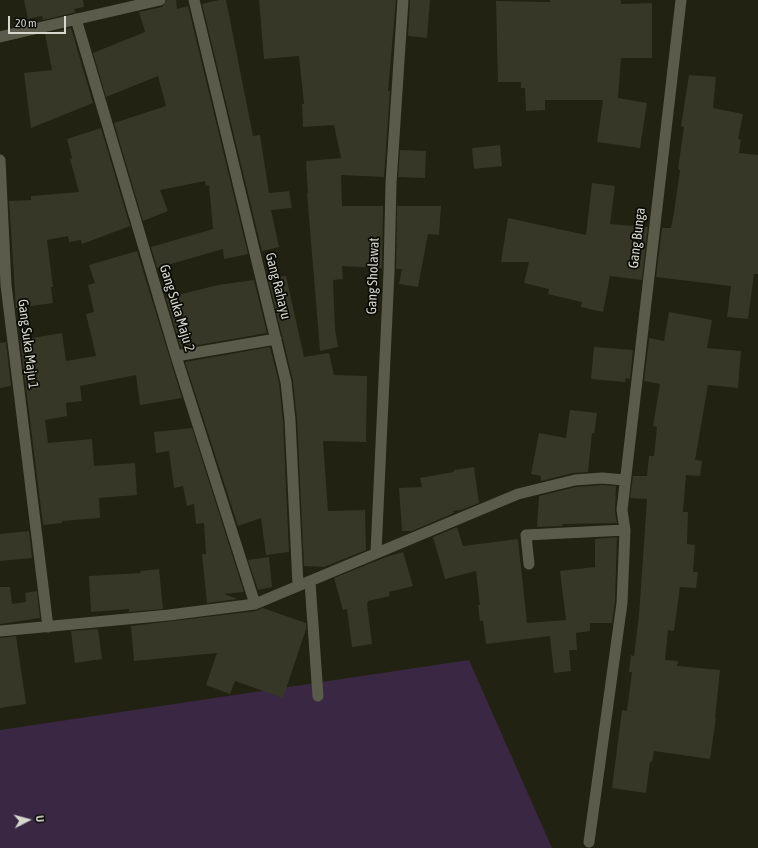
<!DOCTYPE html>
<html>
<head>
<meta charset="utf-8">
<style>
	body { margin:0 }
	#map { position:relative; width:758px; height:848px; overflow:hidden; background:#212212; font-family:"Asap Condensed",sans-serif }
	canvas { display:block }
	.north { position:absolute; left:8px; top:800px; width:40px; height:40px; -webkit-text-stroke:3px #0a0b05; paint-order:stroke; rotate:84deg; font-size:11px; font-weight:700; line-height:16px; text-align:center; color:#d6d7cd }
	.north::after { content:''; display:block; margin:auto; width:14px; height:18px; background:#d6d7cd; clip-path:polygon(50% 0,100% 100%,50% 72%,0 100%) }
	.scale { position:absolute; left:8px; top:16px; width:58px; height:18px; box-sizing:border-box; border:2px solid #d6d7cd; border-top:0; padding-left:5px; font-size:12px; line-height:14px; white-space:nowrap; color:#d6d7cd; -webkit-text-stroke:3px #0a0b05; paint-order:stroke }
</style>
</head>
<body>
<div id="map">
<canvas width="758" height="848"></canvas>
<div class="north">U</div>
<div class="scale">20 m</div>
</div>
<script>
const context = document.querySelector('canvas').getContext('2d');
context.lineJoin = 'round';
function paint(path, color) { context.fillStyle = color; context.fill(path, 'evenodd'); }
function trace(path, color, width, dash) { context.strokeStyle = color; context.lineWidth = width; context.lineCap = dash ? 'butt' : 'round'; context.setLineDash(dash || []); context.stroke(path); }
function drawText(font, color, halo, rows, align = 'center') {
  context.font = font + ' "Asap Condensed",sans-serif'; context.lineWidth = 3.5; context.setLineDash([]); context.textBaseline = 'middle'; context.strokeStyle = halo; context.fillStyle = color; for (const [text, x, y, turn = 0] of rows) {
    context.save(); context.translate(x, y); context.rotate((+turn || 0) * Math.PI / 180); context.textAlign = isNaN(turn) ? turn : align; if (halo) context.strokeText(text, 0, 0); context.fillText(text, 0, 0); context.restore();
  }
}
const green = new Path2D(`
	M469 660 552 848H0V730Z`);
const building = new Path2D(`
	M24 0H83L84 7 74 9 75 12 73 13 43 20 42 16 28 19Z
	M167 0H176L177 9 188 6 248 254 224 259 223 249 157 268 151 247 213 229 209 185 206 186 205 181 160 190 168 211 143 221 114 123 166 106 158 76 106 97 93 53 145 32 139 12 162 7Z
	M219 0H226L253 136 260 135 269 193 289 191 292 208 271 210 279 247 262 251 202 4Z
	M259 0H396L388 91H390L384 177 341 175 342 206H383L382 268 342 266 343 279 333 280 335 329 338 347 320 351 307 193H308L306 161 341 158 334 125 303 127 302 104H304L299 56 264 59Z
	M410 0H430L427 38 408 36Z
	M550 0H621V4L652 3V58H621L618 98 647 103 640 148 597 142 603 100H545V110L526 111 525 88H521V82H498L496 1 550 2Z
	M71 28 93 103 31 128 24 73 52 70 45 34Z
	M689 75 716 77 713 108 743 114 738 139 741 140 739 153 758 155V274H754L748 319 727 317 731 286 656 277 662 228H671L674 213 680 170 678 169 684 127 681 126Z
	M101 128 130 226 82 244 81 240 69 242 68 236 47 240 53 287H51L53 303 16 308 9 201 31 200V196L79 192 70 159 72 158 67 139Z
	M500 145 502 166 474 169 472 148Z
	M400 150 426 151 425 178 398 177Z
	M592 183 615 186 610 224 648 227 642 280 610 276 603 312 581 307 582 302 548 294 549 289 524 283 529 262H501L508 218 586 235Z
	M397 206H441L439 235 428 234 418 287 399 284 402 269H396Z
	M137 251 182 398 140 405 136 375 80 386 82 401 66 403 67 416 45 420 48 443 92 439 94 466 135 463 137 495 99 498 100 518 62 521V523L43 525 20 340 62 333 66 361 96 356 86 314 94 312 88 285 95 283 89 265Z
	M286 276 304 357 329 353 334 375 367 376 366 442 323 441 328 511 365 510 366 550 324 567 304 566 297 420 293 381 268 278Z
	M254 280 267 333 181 348 166 298 218 285Z
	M669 312 712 320 707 348 741 351 738 388 708 385 695 460 702 461 700 476 686 475 683 512H688L687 544 695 545 693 572H698L696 588 680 587 674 631 668 630 665 660 678 661 677 666 720 670 715 718H716L710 759 654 751 652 762H650L646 793 612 788 622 710 627 711 632 672H629L631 655 634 656 639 615 647 499 630 498 633 476H647L649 456H654L657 427 653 426 660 384 644 381 649 340V338L664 341Z
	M6 342 11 386 0 388V343Z
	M270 347 279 383 283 421 289 552 266 555 261 518 238 526 185 362Z
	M594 347 633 350 630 379 626 378 625 382 591 379Z
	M570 410 597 413 594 434 592 433 588 472 573 473 541 481V476L531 474 539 433 566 438Z
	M192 428 244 592 224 594 238 599 207 603 202 554H206L204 523 196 524 194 504 187 506 183 486 174 488 169 451 156 453 154 432Z
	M474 467 479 503 461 510 453 511 454 513 412 531H402L399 488 422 487 420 478 454 472V470Z
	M602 485 616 486 615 511 617 523 563 524 562 526 537 527 539 496 576 487Z
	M457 527 463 546 518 539 527 623 566 620 560 571 595 567V539L617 537 615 602 612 623H590V631L576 633 577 650H569L571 671 554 673 550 636 486 644 483 621H480L478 605H480L476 571 445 579 433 537Z
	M29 531 32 558 0 561V534Z
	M403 552 413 586 389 592 390 596 368 601 367 604 372 644 352 647 347 609 343 610 334 578 386 557Z
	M269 557 272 587 258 590 248 560Z
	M159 569 163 609 129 612V609L91 612 89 576 141 573 140 571Z
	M0 587H10L12 604 26 602 25 593 37 591 40 618 0 624Z
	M263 608 306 623V629L283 698 235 681 230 694 206 685 217 653 134 661 131 626 256 611Z
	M98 629 102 659 75 663 71 631Z
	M16 636 26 704 0 708V638Z`);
const minor = new Path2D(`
	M194 0 286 382 290 420 298 585
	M76 19 176 356 255 604
	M0 37 160 0
	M0 160 6 285 48 627
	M176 356 276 339
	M376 552 389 272 391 183 403 0
	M529 564 526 535 625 530
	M310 582 318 696
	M0 631 169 615 255 604 518 494 575 480 602 478 625 480
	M589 842 622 603 625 530 622 510 681 0`);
const streetNames = [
	["Gang Bunga",637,238,-83],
	["Gang Sholawat",373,276,-88],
	["Gang Rahayu",278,286,76],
	["Gang Suka Maju 2",177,308,73],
	["Gang Suka Maju 1",28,344,83]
];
paint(green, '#3a2743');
paint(building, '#363727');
trace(minor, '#5a5b4a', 11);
drawText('14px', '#d6d7cd', '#0a0b05', streetNames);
</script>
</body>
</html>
